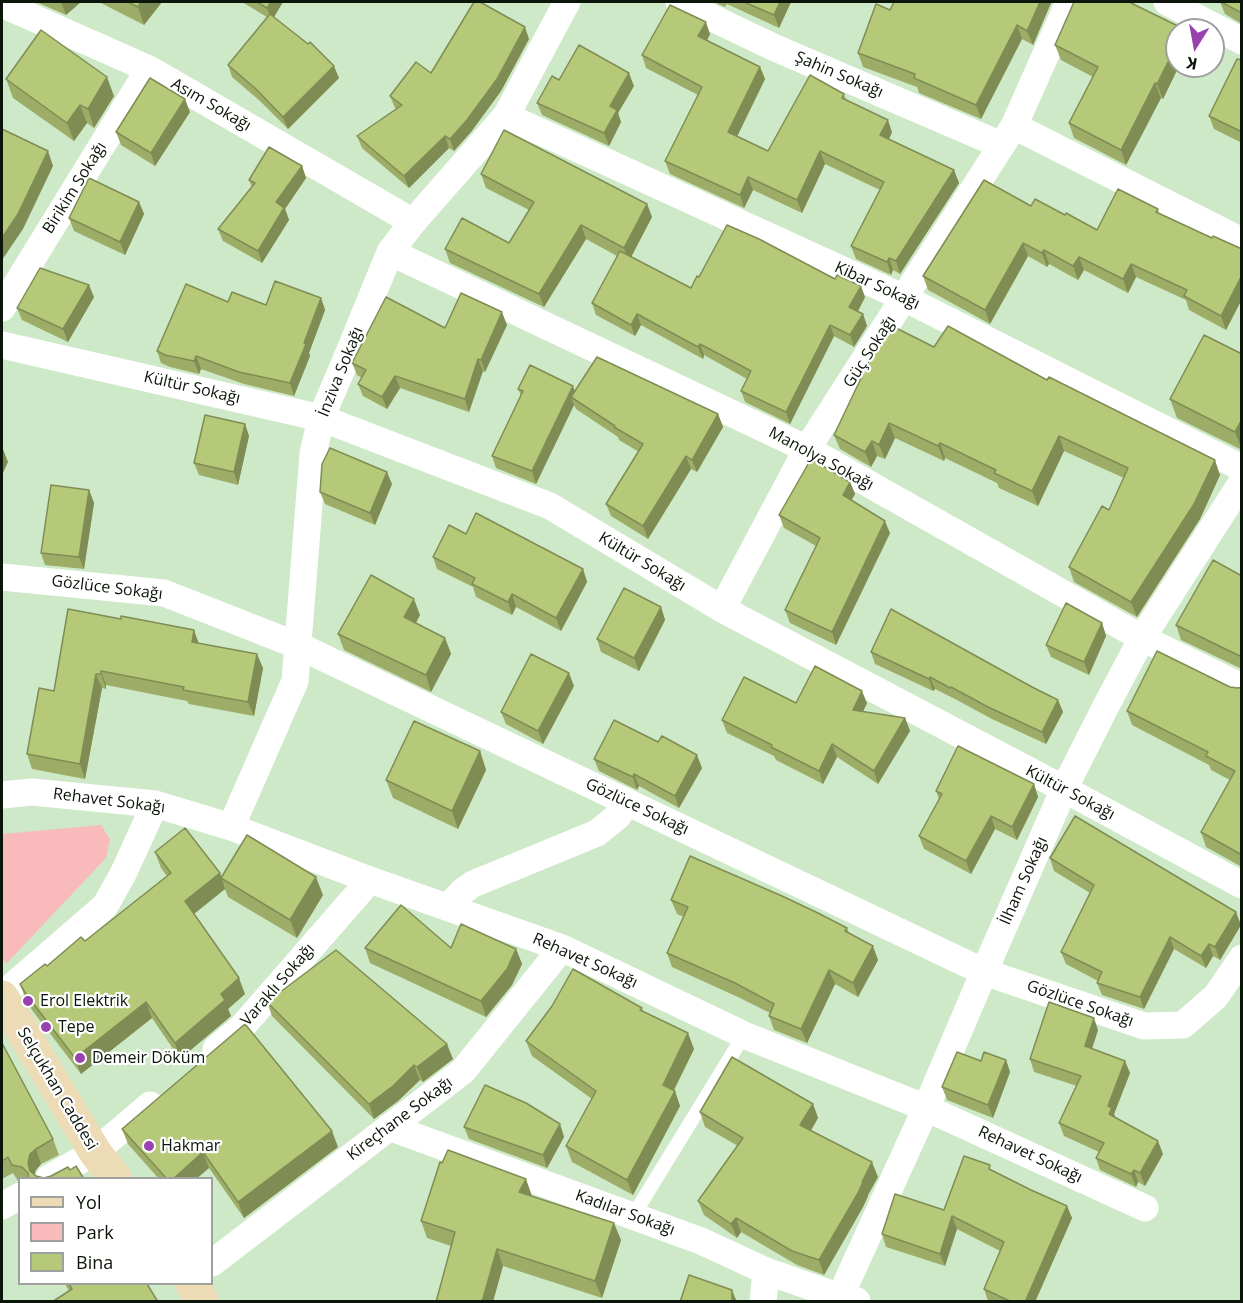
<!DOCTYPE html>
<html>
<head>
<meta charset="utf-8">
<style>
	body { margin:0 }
	#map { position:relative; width:1243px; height:1303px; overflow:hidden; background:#cee9c8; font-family:"Open Sans",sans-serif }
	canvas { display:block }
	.frame { position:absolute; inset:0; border:3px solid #0c1509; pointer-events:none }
	.legend { position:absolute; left:18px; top:1177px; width:195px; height:108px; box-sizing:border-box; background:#fff; border:2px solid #9ea19d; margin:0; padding:8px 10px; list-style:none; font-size:18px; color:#0c1509 }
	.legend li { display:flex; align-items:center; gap:12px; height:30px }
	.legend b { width:30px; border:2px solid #9ea19d }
	.north { position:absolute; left:1165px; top:18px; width:60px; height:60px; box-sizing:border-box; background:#fff; border:2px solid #9ea19d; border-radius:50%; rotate:191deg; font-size:16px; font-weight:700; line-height:24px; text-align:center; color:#0c1509 }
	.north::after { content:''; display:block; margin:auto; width:21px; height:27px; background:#9941ad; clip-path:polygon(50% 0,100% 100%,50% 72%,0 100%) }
</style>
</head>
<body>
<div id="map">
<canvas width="1243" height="1303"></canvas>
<div class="frame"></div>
<ul class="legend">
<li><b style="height:8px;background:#ecdbb5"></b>Yol</li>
<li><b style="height:16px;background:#f8baba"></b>Park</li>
<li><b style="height:16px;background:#b6c978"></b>Bina</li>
</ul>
<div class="north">K</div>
</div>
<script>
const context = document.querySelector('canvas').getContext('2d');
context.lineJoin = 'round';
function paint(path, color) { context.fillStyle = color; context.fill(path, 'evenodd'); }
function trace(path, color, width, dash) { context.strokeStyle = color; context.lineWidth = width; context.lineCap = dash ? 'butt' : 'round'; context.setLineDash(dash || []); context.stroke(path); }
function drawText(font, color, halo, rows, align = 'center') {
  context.font = font + ' "Open Sans",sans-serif'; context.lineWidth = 4.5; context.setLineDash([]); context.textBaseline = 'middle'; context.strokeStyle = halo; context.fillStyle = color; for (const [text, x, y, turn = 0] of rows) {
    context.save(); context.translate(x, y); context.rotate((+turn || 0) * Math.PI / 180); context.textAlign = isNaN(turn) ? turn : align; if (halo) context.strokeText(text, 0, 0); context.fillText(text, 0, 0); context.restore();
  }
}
const green = new Path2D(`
	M101 825 110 839 106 858 6 964 2 958V834Z`);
const lane = new Path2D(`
	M633 1216 744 1035`);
const street = new Path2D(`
	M679 2 773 47 1001 145
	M1167 2 1242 41
	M2 4 149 69 413 222
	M506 116 904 298 1242 468
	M1014 126 1242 241
	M390 252 807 449 1142 638 1242 687
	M2 308 149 69
	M2 345 321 418 550 506 722 609 1064 789 1242 885
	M2 577 164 593 299 646 984 972 1144 1026 1183 1025 1216 996 1242 958
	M722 609 807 449 1014 126 1069 2
	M2 795 32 792 155 804 231 827 370 880 562 948 744 1035 926 1108 1145 1208
	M231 827 295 681 313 454 321 418 345 362 390 252 413 222 506 116 567 2
	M448 907 463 891 473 884 597 833 618 816 627 802
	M2 995 105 906 123 874 155 804
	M216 1049 242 1027 370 880
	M389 1127 701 1241 766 1271 840 1297 857 1301
	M49 1178 95 1152 150 1105
	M2 1206 20 1196
	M212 1263 463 1071 562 948
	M840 1297 926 1108 984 972 1064 789 1106 706 1142 638 1242 482
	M763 1302 766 1271`);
const secondary = new Path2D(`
	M2 997 95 1152 115 1178
	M192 1284 203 1302`);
const wall = new Path2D(`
	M36 2H81L66 15Z
	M99 2H162L144 25Z
	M242 2H283L274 17 339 78 288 129 260 101 232 77 228 65 267 17Z
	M714 2H791L779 28 727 4 725 7Z
	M1220 2H1242V24L1225 14Z
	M1051 3 1033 45 1022 39 981 119 919 93 917 87 863 67 858 53 890 10Z
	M1132 4 1177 66H1179L1163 99 1161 98 1126 165 1074 138 1069 123 1093 77 1061 60 1055 45Z
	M710 34 707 40 760 67 765 79 737 136 768 151 844 94 846 100 892 132 889 139 954 170 959 183 900 274 893 270 891 275 856 259 851 246 880 190 825 164 802 213 753 190 744 208 670 174 665 161 698 95 646 68 642 55Z
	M529 39 501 91 471 132 454 151 449 148 409 188 362 148 357 136 396 109 395 108 390 96 431 73Z
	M1242 60V143L1214 129 1209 116Z
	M6 79 114 96 94 128 87 123 74 141 13 98Z
	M559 80 634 86 618 113 621 122 609 146 542 115 537 103Z
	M190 112 155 166 121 145 116 132Z
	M302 166 306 178 285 209 289 220 262 263 223 241 218 229 252 187 249 180Z
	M481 174 647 204 652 217 631 257 691 288 699 277 865 297 858 311 863 314 867 326 854 347 834 336 790 424 745 402 741 391 747 379 704 355 703 359 641 325 635 336 596 315 592 303 617 256 586 239 544 307 450 263 445 249 509 243 529 210 486 188Z
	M139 202 144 214 125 255 74 231 69 218Z
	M1031 206 1065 215 1097 230 1158 209 1159 213 1212 238 1242 249V299L1226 330 1189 310 1186 300 1136 277 1128 293 1084 270 1078 280 1049 264 1047 267 1028 256 990 324 928 290 923 276Z
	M94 297 68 342 22 320 17 308Z
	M321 298 325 310 309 353 310 356 294 396 244 384 201 369 199 374 170 367 161 363 157 351 228 302 266 305Z
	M507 325 485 372 483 371 469 412 400 388 387 409 363 396 358 384 362 378 357 375 352 363 445 328Z
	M934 347 1220 475 1200 519 1137 617 1074 582 1069 567 1109 510 1124 478 1064 451 1038 506 999 488 997 483 945 458 944 461 895 438 885 459 877 456 871 467 840 449 834 435Z
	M1242 354V450L1177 418 1170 399Z
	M518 389 575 391 718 414 723 427 697 472 691 469 648 539 611 516 606 504 639 452 619 440 618 437 576 409 574 405 536 484 496 468 492 456 521 395Z
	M245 424 249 436 238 485 199 475 194 463Z
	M850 482 855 494 851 501 890 533 836 645 790 623 785 610 816 546 784 528 779 515Z
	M392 484 375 525 325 504 320 492Z
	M89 490 94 503 84 569 45 565 41 553Z
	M466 534 583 569 587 582 561 631 516 607 512 615 476 597 473 587 437 569 433 557Z
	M1242 576V669L1181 640 1176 625Z
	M661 607 665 620 639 671 601 652 597 639Z
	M68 609 199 643 263 668 254 716 189 704 187 701 106 685V689L102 688 85 779 32 769 27 754 54 691Z
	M420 615 416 623 445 638 451 654 431 692 344 650 338 634Z
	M1102 623 1106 636 1089 675 1051 657 1046 645Z
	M871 652 1032 687 1058 700 1063 712 1046 744 992 719 955 699 935 689 933 691 875 664Z
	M574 686 543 744 506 724 501 712Z
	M1230 687 1238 688 1242 687V867L1206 847 1201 832 1230 780 1211 770 1209 765 1132 725 1127 711Z
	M796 703H867L863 712 905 718 910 731 878 784 837 757 823 784 776 760 774 756 727 733 722 720Z
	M480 751 486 770 458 829 393 798 386 780Z
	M594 759 702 768 679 808 639 786 637 790 599 771Z
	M1034 784 1038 797 1017 840 995 829 971 874 924 849 919 836 939 799 936 791Z
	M155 852 220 873 222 877 323 895 297 938 228 897 225 889 194 914 245 994 228 1009 231 1016 180 1059 152 1018 81 1074 32 1010 26 1000 20 984 47 966 85 941 167 876 161 868Z
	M1050 858 1241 925 1220 960 1213 956 1206 968 1174 949 1144 1009 1102 995 1097 983 1098 981 1066 964 1061 952 1090 893 1054 871Z
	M671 900 847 928 849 933 878 960 858 997 835 984 807 1043 774 1030 769 1016 770 1013 740 998 672 967 667 953 684 917 677 914Z
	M365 948 516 949 522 964 512 985 486 1017 370 963Z
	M267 1002 453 1059 423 1082 420 1080 398 1101 374 1119 272 1016Z
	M642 1008 643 1012 694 1049 674 1090 675 1091 680 1106 633 1195 572 1162 566 1146 592 1099 532 1056 526 1041Z
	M1098 1030 1092 1048 1130 1073 1114 1114 1115 1117 1163 1154 1145 1186 1138 1182 1136 1187 1100 1170 1096 1158 1099 1152 1064 1136 1059 1123 1077 1086 1034 1072 1030 1059Z
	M2 1043 53 1139 59 1155 41 1164 36 1170 34 1175 36 1176 44 1178 70 1170 84 1179H20V1181H18L13 1173 2 1179Z
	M1006 1060 1010 1072 993 1118 947 1100 942 1087Z
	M813 1104 818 1118 811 1130 878 1177 868 1195V1196L863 1207 824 1275 797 1265 741 1232 737 1238 704 1215 698 1201 738 1146 705 1127 700 1112Z
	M560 1124 564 1137 547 1168 469 1139 464 1127Z
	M122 1129 338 1147 244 1218 209 1168 196 1179H159L128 1144Z
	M992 1170 1031 1190 1067 1206 1072 1218 1035 1302 988 1301 984 1289 1000 1251 957 1229 945 1266 886 1247 882 1234 944 1210Z
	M532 1196 621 1240 602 1298 503 1266 451 1246 427 1238 421 1221Z
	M65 1284H147L69 1291Z`);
const shadedWall = new Path2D(`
	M61 2H81L66 15Z
	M141 2H162L144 25 138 7Z
	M271 2H283L272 20 267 8Z
	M780 2H791L779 28 774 15Z
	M1040 2H1051V3L1033 45 1027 31Z
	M706 22 710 34 703 49 698 36Z
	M1017 25 1022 39 981 119 976 105Z
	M525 27 529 39 501 91 471 132 454 151 450 139Z
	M1177 44V66H1179L1163 99 1157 84Z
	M334 66 339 78 288 129 283 117Z
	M760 67 765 79 733 145 728 132Z
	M629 73 634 86 618 113 621 122 609 146 604 133 610 106Z
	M107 77 114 96 94 128 88 109Z
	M1155 83 1161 98 1126 165 1121 150Z
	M185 99 190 112 155 166 151 153Z
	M80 105 87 123 74 141 67 123Z
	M888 120 892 132 885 148 880 135Z
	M445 136 449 148 409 188 404 176Z
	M48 151 53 166 23 229 2 260V238Z
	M820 151 825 164 802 213 797 200Z
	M302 166 306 178 285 209 289 220 262 263 258 251 276 202Z
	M954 170 959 183 900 274 896 261Z
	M748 177 753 190 744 208 740 195Z
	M139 202 144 214 125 255 120 242Z
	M647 204 652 217 629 261 624 248Z
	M581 225 586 239 544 307 539 294Z
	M1023 243 1028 256 990 324 985 310Z
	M1044 250 1049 264 1047 267 1042 253Z
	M1079 257 1084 270 1078 280 1073 266Z
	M889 258 893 270 891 275 887 262Z
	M1131 264 1136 277 1128 293 1123 279Z
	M1242 275V299L1226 330 1221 316Z
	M89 285 94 297 68 342 63 329Z
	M861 286 865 297 854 319 849 307Z
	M321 298 325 310 309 353 310 356 294 396 290 383Z
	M502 312 507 325 485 372 481 360Z
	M637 314 641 325 635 336 631 325Z
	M863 314 867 326 854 347 850 335Z
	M830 325 834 336 790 424 786 412Z
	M700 344 704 355 703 359 698 347Z
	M196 356 201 369 199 374 194 361Z
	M478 359 483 371 469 412 465 399Z
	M395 376 400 388 387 409 382 397Z
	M573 386 577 398 571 397 574 405 536 484 532 471Z
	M718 414 723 427 697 472 692 460Z
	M1242 419V450L1235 432Z
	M889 423 895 438 885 459 879 445Z
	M245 424 249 436 238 485 234 472Z
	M1059 436 1064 451 1038 506 1032 491Z
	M872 441 877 456 871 467 865 452Z
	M940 443 945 458 944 461 938 446Z
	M3 449 8 462 2 475V453Z
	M686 456 691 469 648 539 643 526Z
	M1215 460 1220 475 1200 519 1137 617 1131 602Z
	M387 472 392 484 375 525 370 513Z
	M850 482 855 494 847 508 843 495Z
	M89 490 94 503 84 569 79 557Z
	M885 521 890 533 836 645 832 632Z
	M583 569 587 582 561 631 556 618Z
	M512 594 516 607 512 615 508 602Z
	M414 599 420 615 410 633 404 617Z
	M661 607 665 620 639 671 634 658Z
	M1102 623 1106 636 1089 675 1084 662Z
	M2 628 3 633 2 646Z
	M194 630 199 644 192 642Z
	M445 638 451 654 431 692 426 675Z
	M257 654 263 668 254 716 248 702Z
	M101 671 106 685V689L101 674Z
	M569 673 574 686 543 744 538 731Z
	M96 674 102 688 85 779 80 764Z
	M930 677 935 689 933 691 929 679Z
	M862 691 867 703 857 723 853 710Z
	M1058 700 1063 712 1046 744 1042 732Z
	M905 718 910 731 878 784 874 771Z
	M832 744 837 757 823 784 819 771Z
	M480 751 486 770 458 829 452 811Z
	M697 755 702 768 679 808 675 796Z
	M634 774 639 786 637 790 633 777Z
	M1034 784 1038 797 1017 840 1012 827Z
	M991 816 995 829 971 874 966 861Z
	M220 873 225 889 190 917 185 901Z
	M316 877 323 895 297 938 290 920Z
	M1236 912 1241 925 1220 960 1215 947Z
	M1170 937 1174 949 1144 1009 1140 997Z
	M1209 944 1213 956 1206 968 1201 956Z
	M873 946 878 960 858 997 853 983Z
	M516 949 522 964 512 985 486 1017 481 1001Z
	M829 970 835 984 807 1043 801 1029Z
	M239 978 245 994 228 1009 231 1016 180 1059 175 1043 221 994Z
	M146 1002 152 1018 81 1074 75 1058Z
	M1094 1018 1098 1030 1089 1058 1085 1046Z
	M688 1033 694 1049 669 1100 663 1085Z
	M447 1044 453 1059 423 1082 417 1067Z
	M1006 1060 1010 1072 993 1118 988 1105Z
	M1125 1061 1130 1073 1114 1114 1117 1121 1109 1114 1108 1106Z
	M414 1065 420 1080 398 1101 374 1119 369 1104Z
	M675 1091 680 1106 633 1195 627 1180Z
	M813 1104 818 1118 806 1139 800 1125Z
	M560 1124 564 1137 547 1168 543 1155Z
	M332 1131 338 1147 244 1218 238 1202Z
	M1158 1141 1163 1154 1145 1186 1140 1173Z
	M36 1149 41 1164 36 1170 33 1179 28 1163 30 1154Z
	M203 1152 209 1168 196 1179H173Z
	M872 1162 878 1177 868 1195V1196L863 1207 824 1275 819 1260Z
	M1134 1170 1138 1182 1136 1187 1131 1174Z
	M526 1179 532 1196 519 1192Z
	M1067 1206 1072 1218 1035 1302H1025Z
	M952 1216 957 1229 945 1266 940 1254Z
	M736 1218 741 1232 737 1238 731 1224Z
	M614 1223 621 1240 602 1298 595 1281Z
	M497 1249 503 1266 493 1302H482Z
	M732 1290 737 1302H732Z`);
const building = new Path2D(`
	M128 2H141L138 7Z
	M257 2H271L267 8Z
	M474 2H480L525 27 497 79 467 120 450 139 445 136 404 176 357 136 402 105 390 96 416 62 431 73Z
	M744 2H780L774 15Z
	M894 2H1040L1027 31 1017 25 976 105 914 78 915 74 858 53 876 4 890 10Z
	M1074 2H1131V3L1184 29 1177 30V44L1157 84 1155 83 1121 150 1069 123 1098 67 1055 45Z
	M1221 2H1242V13Z
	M670 5 706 22 698 36 760 67 728 132 768 151 810 75 844 94 842 98 888 120 880 135 954 170 896 261 889 258 887 262 851 246 884 182 820 151 797 200 748 177 740 195 665 161 702 87 642 55Z
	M270 14 308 44 310 42 334 66 283 117 256 89 228 65Z
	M41 30 107 77 88 109 80 105 67 123 6 79Z
	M579 45 629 73 610 106 617 110 604 133 537 103 552 76 559 80Z
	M1237 59 1242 60V132L1209 116Z
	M150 78 185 99 151 153 116 132Z
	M2 129 48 151 18 214 2 238Z
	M504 130 647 204 624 248 581 225 539 294 445 249 462 218 509 243 534 202 481 174Z
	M269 147 302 166 276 202 284 208 258 251 218 229 255 183 249 180Z
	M89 178 139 202 120 242 69 218Z
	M984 180 1031 206 1035 199 1065 215 1066 213 1097 230 1118 189 1158 209 1156 212 1212 238 1213 236 1242 249V275L1221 316 1184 296 1187 290 1131 264 1123 279 1079 257 1073 266 1044 250 1042 253 1023 243 985 310 923 276Z
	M727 225 759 239 835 279 837 275 861 286 849 307 863 314 850 335 830 325 786 412 741 391 751 371 700 344 698 347 637 314 631 325 592 303 620 251 691 288 697 276 699 277Z
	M40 268 89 285 63 329 17 308Z
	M275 281 321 298 304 343 306 344 290 383 239 372 196 356 194 361 165 355 157 351 186 284 228 302 232 292 266 305Z
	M461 293 502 312 481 360 478 359 465 399 395 376 382 397 358 384 366 370 352 363 386 297 445 328Z
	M890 325 934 347 948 326 1047 380 1049 377 1215 460 1194 504 1131 602 1069 567 1102 506 1109 510 1128 468 1059 436 1032 491 994 473 996 470 940 443 938 446 889 423 879 445 872 441 865 452 834 435 872 355Z
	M1204 335 1242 354V419L1235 432 1170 399Z
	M597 357 718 414 692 460 686 456 643 526 606 504 643 444 614 427 615 426 571 397Z
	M530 365 573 386 532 471 492 456 523 391 518 389Z
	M205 415 245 424 234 472 194 463Z
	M330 448 387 472 370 513 320 492 322 464Z
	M811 459 850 482 843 495 885 521 832 632 785 610 820 538 779 515Z
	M51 485 89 490 79 557 41 553Z
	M476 513 583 569 556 618 512 594 508 602 472 584 475 578 433 557 449 525 466 534Z
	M1213 560 1242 576V657L1176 625Z
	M371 575 414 599 404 617 445 638 426 675 338 634Z
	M624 588 661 607 634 658 597 639Z
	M1066 603 1102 623 1084 662 1046 645Z
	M68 609 121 619V616L194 630 192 642 257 654 248 702 183 690 184 687 101 671V674H96L80 764 27 754 39 688 54 691Z
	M891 609 1032 687 1058 700 1042 732 988 707 951 687 950 688 930 677 929 679 871 652Z
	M1157 651 1230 687 1238 688 1242 687V855L1201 832 1235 771 1206 756 1208 752 1127 711Z
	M531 654 569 673 538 731 501 712Z
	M815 666 862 691 853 710 905 718 874 771 832 744 819 771 771 747 772 745 722 720 744 677 796 703Z
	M614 720 658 742 662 736 697 755 675 796 634 774 633 777 594 759Z
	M414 721 480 751 452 811 386 780Z
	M958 746 1034 784 1012 827 991 816 966 861 919 836 942 794 936 791Z
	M1075 816 1236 912 1215 947 1209 944 1201 956 1170 937 1140 997 1097 983 1102 972 1061 952 1094 885 1050 858Z
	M185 828 220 873 185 901 239 978 221 994 225 1000 175 1043 146 1002 75 1058 26 994 20 984 45 964 47 966 81 937 85 941 171 873 155 852Z
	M247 835 316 877 290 920 221 878Z
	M690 856 782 896 818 913 847 928 845 931 873 946 853 983 829 970 801 1029 769 1016 774 1004 735 983 667 953 688 907 671 900Z
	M401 905 451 948 461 924 516 949 507 969 481 1001 365 948Z
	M336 950 447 1044 417 1067 414 1065 393 1086 369 1104 267 1002Z
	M573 969 642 1008 640 1010 688 1033 663 1085 675 1091 627 1180 566 1146 596 1091 526 1041 552 1006Z
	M1049 1002 1094 1018 1085 1046 1125 1061 1108 1106 1112 1108 1109 1114 1158 1141 1140 1173 1134 1170 1131 1174 1096 1158 1104 1143 1059 1123 1081 1076 1030 1059Z
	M245 1024 332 1131 238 1202 203 1152 173 1179H167L122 1129Z
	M2 1043 53 1139 36 1149 30 1154 28 1163 30 1171 36 1176 44 1178 51 1176 68 1167 70 1170 76 1166 84 1179H29L28 1173 22 1167 12 1165 8 1157 2 1161Z
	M957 1052 981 1061 984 1052 1006 1060 988 1105 942 1087Z
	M732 1057 813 1104 800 1125 872 1162 862 1182H863L858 1193 819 1260 792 1251 736 1218 731 1224 698 1201 743 1138 700 1112Z
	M485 1085 526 1103 560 1124 543 1155 464 1127Z
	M448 1150 526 1179 519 1192 614 1223 595 1281 497 1249 482 1302H436L455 1232 421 1221 440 1162 442 1163Z
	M964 1156 990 1165 989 1169 1031 1190 1067 1206 1025 1302H1012L984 1289 1004 1242 952 1216 940 1254 882 1234 895 1194 944 1210Z
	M689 1275 732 1290V1302H680Z
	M69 1284H147L158 1302H52L72 1289Z`);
const markers = [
	[28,1001,6,"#9941ad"],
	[46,1027,6,"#9941ad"],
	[80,1058,6,"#9941ad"],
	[149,1146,6,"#9941ad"]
];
const streetNames = [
	["Şahin Sokağı",839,75,23],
	["Asım Sokağı",211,105,30],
	["Birikim Sokağı",75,188,-58],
	["Kibar Sokağı",877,286,25],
	["Güç Sokağı",870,352,-57],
	["İnziva Sokağı",341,372,-68],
	["Kültür Sokağı",192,388,13],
	["Manolya Sokağı",821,459,28],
	["Kültür Sokağı",642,562,31],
	["Gözlüce Sokağı",107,588,7],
	["Kültür Sokağı",1070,793,28],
	["Rehavet Sokağı",109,801,7],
	["Gözlüce Sokağı",637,807,25],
	["İlham Sokağı",1024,881,-66],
	["Rehavet Sokağı",585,961,24],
	["Varaklı Sokağı",278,985,-49],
	["Gözlüce Sokağı",1080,1004,19],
	["Selçukhan Caddesi",57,1089,59],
	["Kireçhane Sokağı",400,1119,-37],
	["Rehavet Sokağı",1030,1155,25],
	["Kadılar Sokağı",625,1213,20]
];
const poiNames = [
	["Erol Elektrik",40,1001],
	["Tepe",58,1027],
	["Demeir Döküm",92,1058],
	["Hakmar",161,1146]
];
paint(green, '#f8baba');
trace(lane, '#fff', 14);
trace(street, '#fff', 27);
trace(secondary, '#ecdbb5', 33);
paint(wall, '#9dad67');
paint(shadedWall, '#7f8d54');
paint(building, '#b6c978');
trace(building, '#7f8d54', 1.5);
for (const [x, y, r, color] of markers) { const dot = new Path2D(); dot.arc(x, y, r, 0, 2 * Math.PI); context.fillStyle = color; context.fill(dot); trace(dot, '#fff', 2); }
drawText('16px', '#0c1509', '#fff', streetNames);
drawText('16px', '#0c1509', '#fff', poiNames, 'left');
</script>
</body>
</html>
